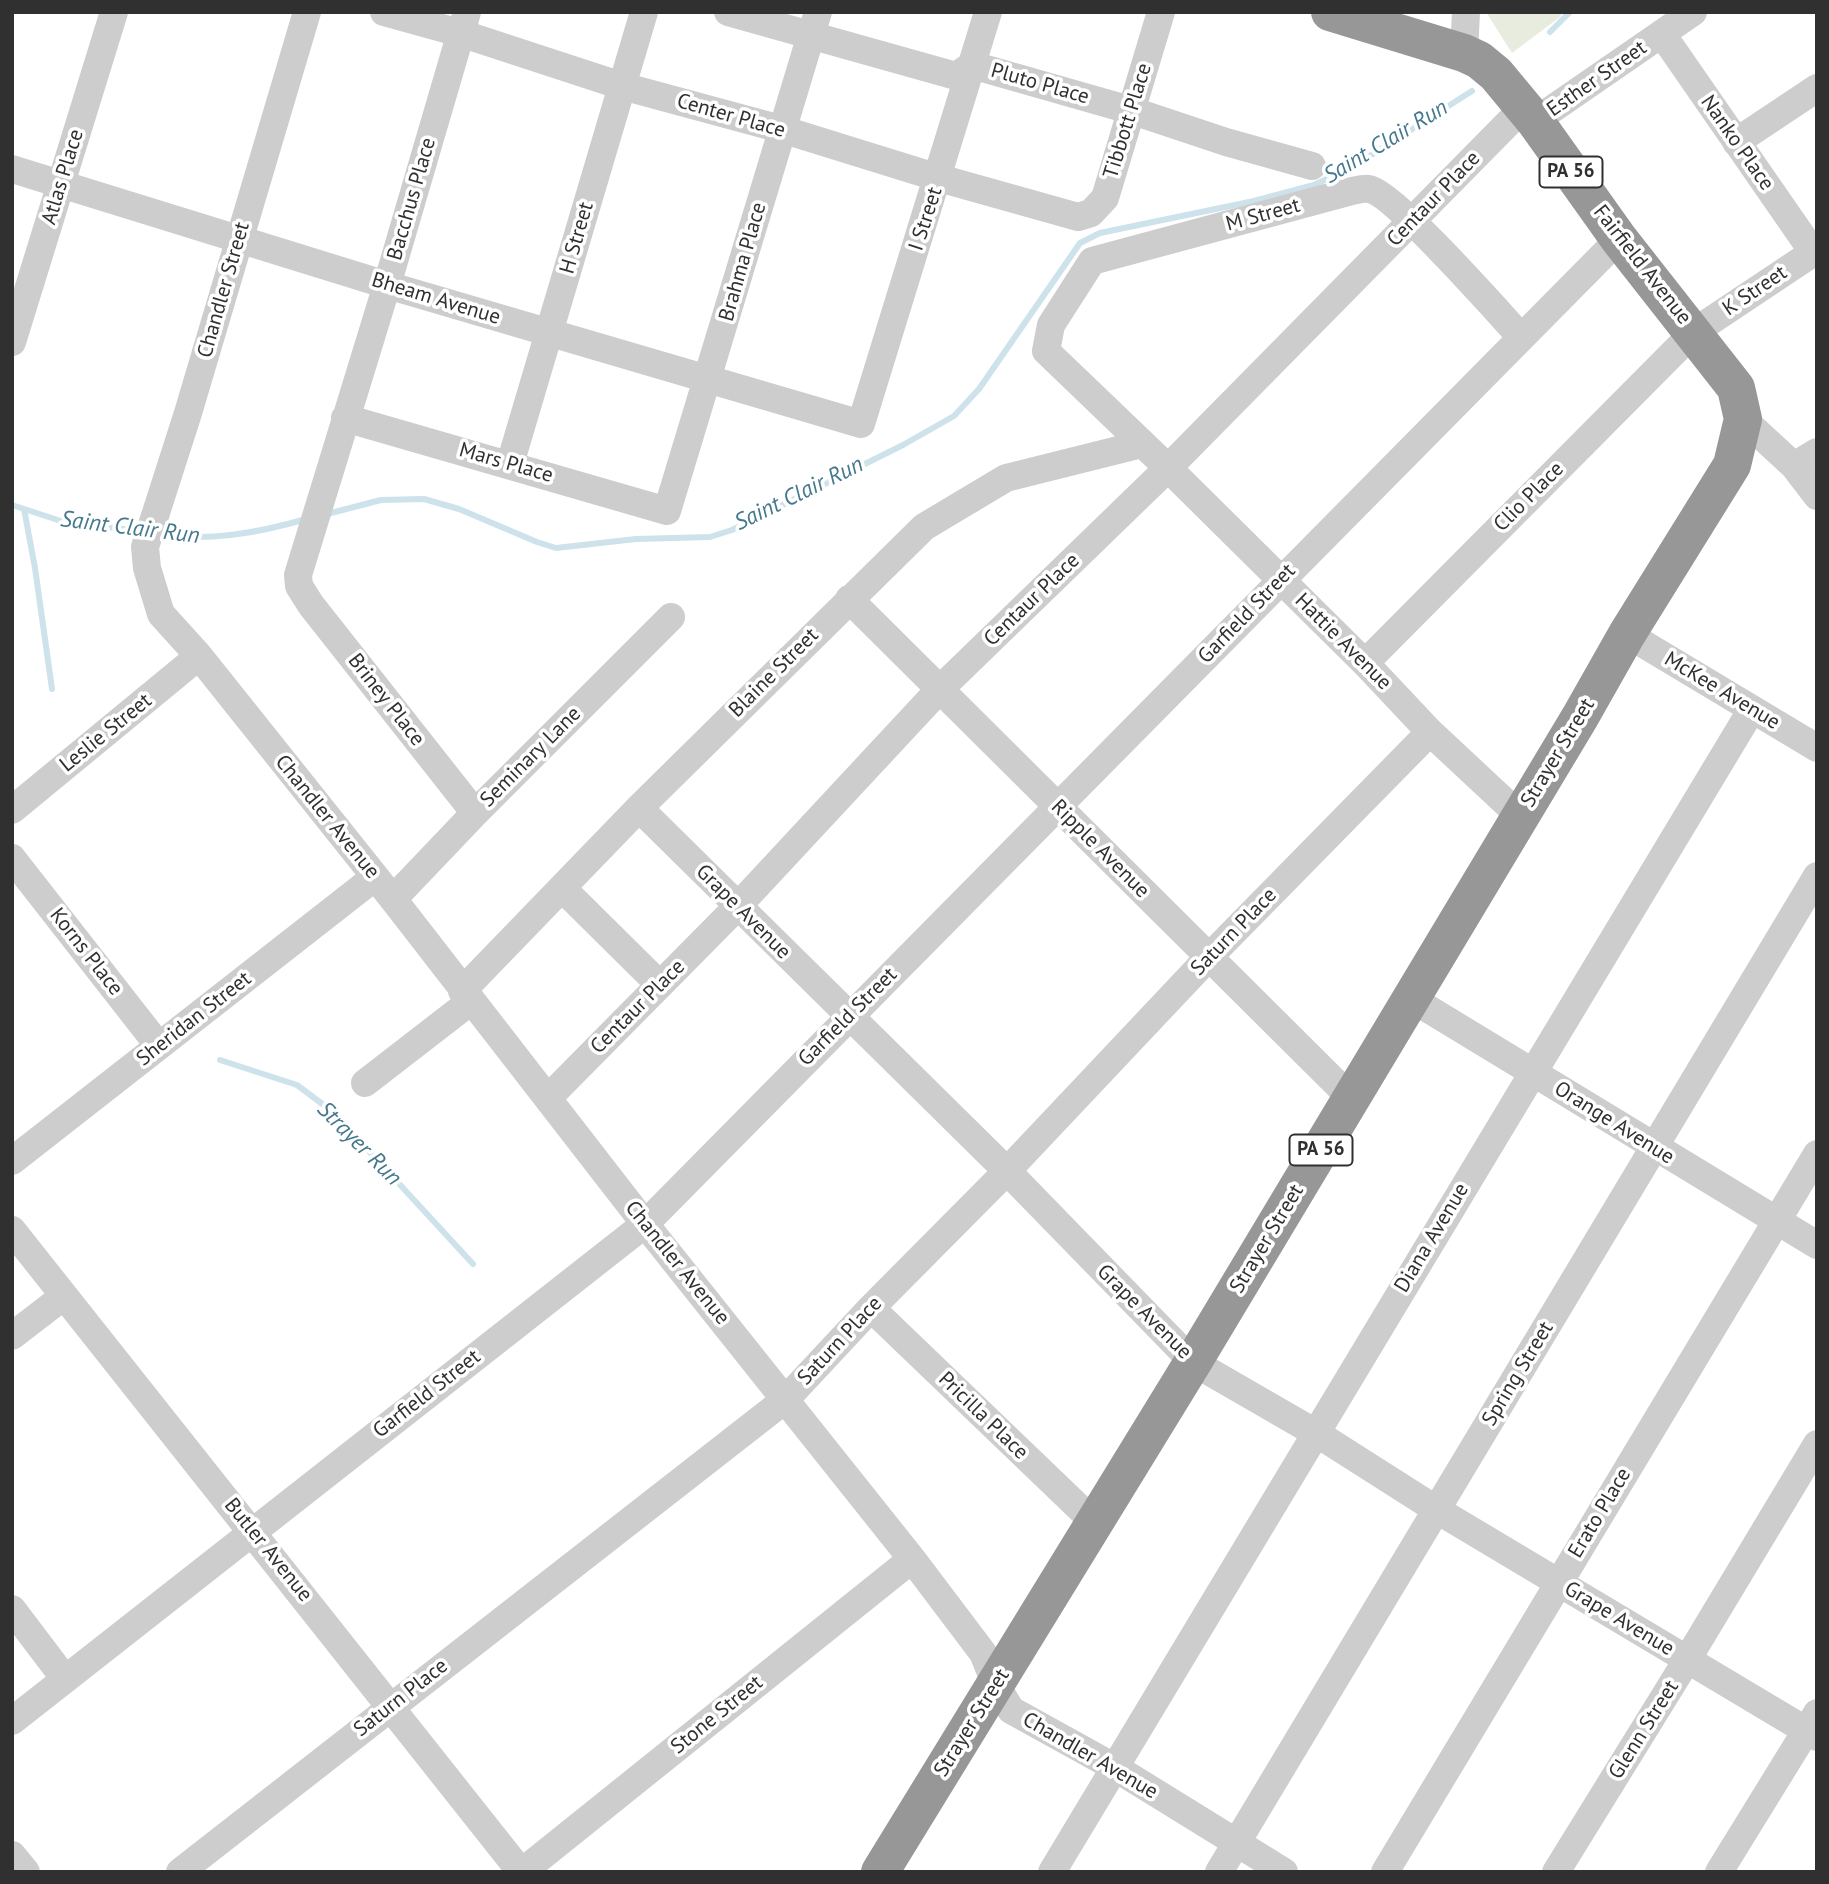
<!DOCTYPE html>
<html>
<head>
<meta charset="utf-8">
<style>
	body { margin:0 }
	#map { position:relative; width:1829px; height:1884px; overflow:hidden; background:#fff; font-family:"PT Sans",sans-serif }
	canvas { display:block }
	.frame { position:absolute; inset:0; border:14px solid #303030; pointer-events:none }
</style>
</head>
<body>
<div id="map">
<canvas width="1829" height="1884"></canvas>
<div class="frame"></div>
</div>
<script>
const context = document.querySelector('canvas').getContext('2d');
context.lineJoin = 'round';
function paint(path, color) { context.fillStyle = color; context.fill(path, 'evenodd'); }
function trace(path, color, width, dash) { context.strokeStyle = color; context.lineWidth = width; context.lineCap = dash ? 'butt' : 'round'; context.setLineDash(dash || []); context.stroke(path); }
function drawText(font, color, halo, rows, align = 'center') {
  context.font = font + ' "PT Sans",sans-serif'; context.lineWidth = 7; context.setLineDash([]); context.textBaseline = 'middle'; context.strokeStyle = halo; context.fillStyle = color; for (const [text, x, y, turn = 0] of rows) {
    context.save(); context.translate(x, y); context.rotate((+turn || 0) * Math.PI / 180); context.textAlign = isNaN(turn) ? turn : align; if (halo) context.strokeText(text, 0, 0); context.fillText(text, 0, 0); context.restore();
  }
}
const green = new Path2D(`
	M1486 12H1563L1560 17 1512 53Z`);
const stream = new Path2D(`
	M1550 32 1570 12
	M12 505 64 522 141 531
	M24 509 35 568 52 689
	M327 514 381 500 424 499 459 509 537 542 556 548 636 539 710 537 732 530 903 445 954 416 979 389 1080 243 1100 233 1254 201 1314 185 1354 166 1472 91
	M158 534C208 542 258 533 306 519
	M220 1060 297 1085 333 1112 473 1264`);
const minor = new Path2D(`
	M307 12 188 413 145 547 147 568 161 614 199 656 393 899 645 1224 912 1559 983 1653 996 1685 1011 1710 1114 1767 1284 1872
	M384 12 460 33 622 86 781 129 939 178 1078 217 1091 213 1105 198 1161 12
	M467 12 387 285 298 575 299 586 311 605 475 813
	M728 12 956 76 972 65 1130 110 1226 142 1312 166
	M1662 34 1813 252
	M1464 53 1466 12
	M1535 121 1693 12
	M1736 142 1817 88
	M12 169 387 285 861 424 988 12
	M12 342 114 12
	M345 418 667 511 818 12
	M1743 419 1794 466 1817 496
	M510 464 644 12
	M1794 466 1817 452
	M849 599 1352 1099
	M1627 634 1817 748
	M1365 663 1694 332 1817 250
	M639 808 1007 1171 1193 1362 1316 1433 1437 1510 1817 1737
	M12 810 199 656
	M1520 816 1430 732 1365 663 1168 468 1046 351 1051 325 1092 261 1352 191C1357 190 1364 188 1369 189 1393 193 1498 312 1521 337
	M12 858 159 1046
	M562 888 660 985
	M393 899 475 813 671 617
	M462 991 639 808 924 527 1006 478 1142 444
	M1412 999 1817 1245
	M365 1083 471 1001
	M548 1098 737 907 939 690 1168 468 1523 108
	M12 1161 375 877
	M12 1230 521 1872
	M871 1308 1095 1523
	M12 1336 64 1296
	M12 1609 65 1679
	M12 1721 645 1224 1619 239
	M12 1855 26 1872
	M180 1872 786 1399 871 1308 1007 1171 1209 957 1430 732
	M522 1872 912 1559
	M1052 1872 1752 709
	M1219 1872 1817 876
	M1385 1872 1817 1154
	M1556 1872 1687 1660 1817 1444
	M1719 1872 1817 1713`);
const highway = new Path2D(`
	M880 1872 1193 1362 1580 717 1627 634 1732 465 1743 419 1736 388 1619 239 1535 121 1496 74 1479 60 1464 53 1330 12`);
const shields = [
	[1571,172,63],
	[1321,1150,63]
];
const shieldNames = [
	["PA 56",1571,172],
	["PA 56",1321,1150]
];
const streetNames = [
	["Esther Street",1597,79,-35],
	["Pluto Place",1040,84,16],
	["Center Place",731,116,16],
	["Tibbott Place",1128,121,-73],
	["Nanko Place",1737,143,55],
	["Atlas Place",63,177,-73],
	["Bacchus Place",412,199,-74],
	["Centaur Place",1434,199,-46],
	["M Street",1263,215,-15],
	["I Street",926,219,-72],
	["H Street",577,238,-74],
	["Brahma Place",743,262,-74],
	["Fairfield Avenue",1642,265,52],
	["Chandler Street",224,290,-74],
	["K Street",1755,291,-34],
	["Bheam Avenue",436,299,17],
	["Mars Place",506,463,16],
	["Clio Place",1529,497,-45],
	["Centaur Place",1032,600,-44],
	["Garfield Street",1247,614,-46],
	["Hattie Avenue",1343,642,45],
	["Blaine Street",774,673,-45],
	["McKee Avenue",1722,691,31],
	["Briney Place",386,700,52],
	["Leslie Street",106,733,-39],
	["Strayer Street",1558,753,-59],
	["Seminary Lane",531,757,-45],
	["Chandler Avenue",327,817,51],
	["Ripple Avenue",1100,849,45],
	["Grape Avenue",743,912,45],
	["Saturn Place",1234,932,-46],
	["Korns Place",86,952,52],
	["Centaur Place",638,1007,-45],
	["Garfield Street",848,1017,-45],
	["Sheridan Street",194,1019,-38],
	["Orange Avenue",1614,1123,32],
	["Diana Avenue",1432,1238,-59],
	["Strayer Street",1267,1239,-59],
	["Chandler Avenue",677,1263,51],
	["Grape Avenue",1144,1312,45],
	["Saturn Place",840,1341,-47],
	["Spring Street",1518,1374,-59],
	["Garfield Street",427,1394,-38],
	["Pricilla Place",983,1416,44],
	["Erato Place",1600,1513,-59],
	["Butler Avenue",268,1550,51],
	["Grape Avenue",1619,1619,31],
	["Saturn Place",401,1698,-38],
	["Stone Street",717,1715,-39],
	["Strayer Street",972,1723,-58],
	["Glenn Street",1644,1730,-58],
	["Chandler Avenue",1090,1756,30]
];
const waterNames = [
	["Saint Clair Run",1386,142,-31],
	["Saint Clair Run",799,494,-26],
	["Saint Clair Run",130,528,7],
	["Strayer Run",359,1144,45]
];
paint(green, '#e7ecdf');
trace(stream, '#cde2ea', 6);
trace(minor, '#cdcdcd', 28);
trace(highway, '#979797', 38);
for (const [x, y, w] of shields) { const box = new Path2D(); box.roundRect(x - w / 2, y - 15.5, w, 31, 5); context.fillStyle = '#fff'; context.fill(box); trace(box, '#303030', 2); }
drawText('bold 19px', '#303030', null, shieldNames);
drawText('21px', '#303030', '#fff', streetNames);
drawText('italic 23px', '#44788c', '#fff', waterNames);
</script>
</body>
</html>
